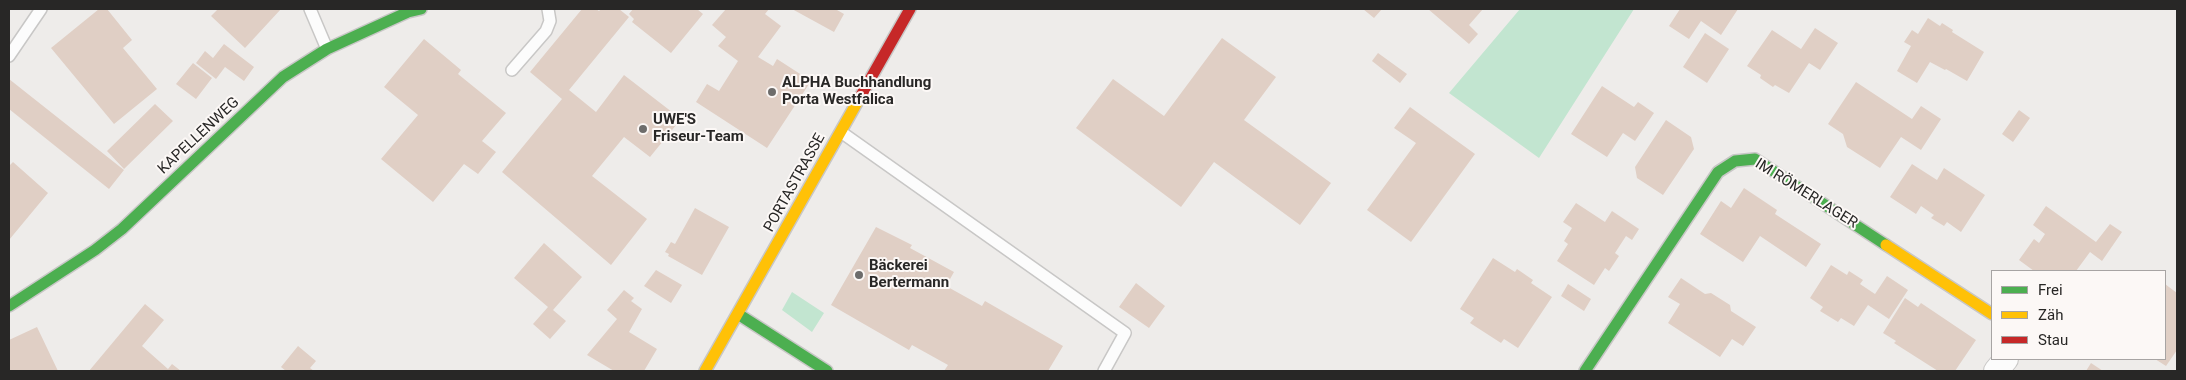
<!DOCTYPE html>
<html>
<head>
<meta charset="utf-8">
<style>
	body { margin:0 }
	#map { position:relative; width:2186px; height:380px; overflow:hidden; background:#eeecea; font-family:Roboto,sans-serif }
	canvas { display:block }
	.frame { position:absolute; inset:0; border:10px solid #282726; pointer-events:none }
	.legend { position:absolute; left:1991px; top:270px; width:175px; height:90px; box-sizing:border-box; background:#fcf8f6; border:1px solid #a7a4a3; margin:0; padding:6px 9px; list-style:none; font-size:15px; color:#282726 }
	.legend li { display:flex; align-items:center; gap:10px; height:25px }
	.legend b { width:25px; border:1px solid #a7a4a3 }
</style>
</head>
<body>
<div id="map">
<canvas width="2186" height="380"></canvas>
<div class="frame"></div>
<ul class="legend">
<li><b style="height:6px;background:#4caf50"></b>Frei</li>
<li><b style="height:6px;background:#ffc107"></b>Zäh</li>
<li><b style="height:6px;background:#c62828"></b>Stau</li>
</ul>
</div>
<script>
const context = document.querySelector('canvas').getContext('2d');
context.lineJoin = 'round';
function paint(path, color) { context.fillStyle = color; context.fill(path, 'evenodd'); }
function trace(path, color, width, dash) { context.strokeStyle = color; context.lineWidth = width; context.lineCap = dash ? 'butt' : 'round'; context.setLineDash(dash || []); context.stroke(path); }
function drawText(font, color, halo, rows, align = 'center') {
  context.font = font + ' Roboto,sans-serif'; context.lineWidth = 4; context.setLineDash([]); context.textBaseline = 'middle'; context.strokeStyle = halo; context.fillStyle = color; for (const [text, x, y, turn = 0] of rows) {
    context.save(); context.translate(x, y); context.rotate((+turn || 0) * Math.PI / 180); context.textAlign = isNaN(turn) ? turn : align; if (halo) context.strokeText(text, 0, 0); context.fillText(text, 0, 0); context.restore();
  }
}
const green = new Path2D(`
	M1520 9H1634L1539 158 1449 93Z
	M792 292 824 313 812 332 782 310Z`);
const building = new Path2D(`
	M99 9H107L132 40 123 48 157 89 114 124 51 48Z
	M218 9H281L245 48 211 16Z
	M582 9H596L599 11 601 9H619L629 17 569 90 596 112 624 75 681 119 650 157 624 137 592 176 647 219 611 265 502 172 562 99 530 72Z
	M633 9 642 10 697 9 703 14 671 53 632 22 634 19 629 14Z
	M726 9H769L765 14 781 26 758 57 773 66 777 59 811 81 767 148 696 102 707 84 719 91 738 61 718 46 726 37 712 25Z
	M792 9H838L837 10 844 14 834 32Z
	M1363 9H1382L1374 18Z
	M1428 9H1483L1469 25 1478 34 1469 44Z
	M1680 9H1738L1721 35 1701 21 1689 39 1669 26Z
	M1928 18 1940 26 1942 23 1953 30 1952 32 1984 52 1967 81 1946 69 1945 70 1930 62 1917 83 1897 71 1911 46 1904 42 1912 30 1918 34Z
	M1815 28 1838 43 1820 70 1809 63 1789 93 1775 85 1773 87 1760 78 1761 75 1747 66 1772 30 1801 49Z
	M1705 33 1729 49 1707 83 1683 67Z
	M1222 38 1276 77 1244 120 1331 183 1300 225 1214 162 1181 207 1076 128 1113 79 1164 116Z
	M424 39 461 70 458 74 506 113 482 141 496 152 478 174 464 164 433 202 381 159 418 115 384 87Z
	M224 44 254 67 244 81 225 67 216 79 196 63 205 51 213 58Z
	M1378 53 1407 74 1400 83 1372 61Z
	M193 63 212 78 196 99 176 84Z
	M9 79 124 170 109 189 9 109Z
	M1856 82 1912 119 1921 106 1941 119 1921 150 1901 137 1880 168 1847 147 1843 134 1828 124Z
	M1602 86 1634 107 1638 102 1654 113 1635 141 1623 133 1607 157 1571 134Z
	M155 104 173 121 124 169 107 151Z
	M1410 107 1475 154 1411 242 1367 210 1416 143 1394 128Z
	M2019 110 2030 118 2013 142 2002 134Z
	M1666 120 1691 137 1694 149 1663 195 1637 178 1635 167Z
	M13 162 48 193 9 240V166Z
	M1912 164 1937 180 1944 168 1985 195 1961 232 1947 222 1944 226 1931 218 1934 215 1921 206 1916 214 1890 197Z
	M1744 188 1777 210 1775 214 1821 244 1806 267 1760 236 1743 262 1700 234 1721 201 1731 208Z
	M1576 203 1605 222 1612 211 1639 229 1632 240 1626 236 1615 253 1619 256 1609 271 1605 268 1594 285 1557 261 1568 244 1564 241 1572 228 1563 222Z
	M2046 206 2096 242 2110 224 2122 232 2102 261 2090 252 2076 271H2034L2019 260 2034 239 2039 243 2045 234 2033 225Z
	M695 208 729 227 702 275 668 256 669 254 665 252 671 242 675 244Z
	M876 227 912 245 910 248 954 272 946 286 982 306 985 301 1063 346 1048 371H944L948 365 912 345 909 350 831 305Z
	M544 243 582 277 553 310 566 321 550 339 533 324 548 307 514 278Z
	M1493 258 1515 272 1517 269 1533 280 1531 283 1552 297 1518 348 1504 339 1501 343 1470 323 1474 318 1460 309Z
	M1831 265 1847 275 1849 271 1863 280 1860 284 1875 294 1887 276 1908 290 1889 319 1868 305 1854 326 1841 318 1838 322 1820 311 1823 307 1810 298Z
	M656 270 682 285 671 303 644 286Z
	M1681 278 1705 294 1711 293 1730 305 1731 311 1756 327 1743 346 1732 339 1720 357 1668 323 1680 304 1668 297Z
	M1136 283 1165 306 1149 328 1119 307Z
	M1568 284 1591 299 1584 311 1561 296Z
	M2165 284 2177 293V350L2166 366 2155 359H2165Z
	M624 290 634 298 631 301 642 309 629 332 657 349 644 371H614L587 355 617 319 607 310Z
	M1905 298 1918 307 1921 303 1976 340 1955 371H1938L1894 343 1896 341 1883 333Z
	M145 304 164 320 142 346 168 369 172 364 181 371H89Z
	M37 327 58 371H9V340Z
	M298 346 316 361 310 368 314 371H286L281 367Z
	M2091 363 2103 371H2086Z`);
const lane = new Path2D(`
	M310 9 327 49
	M9 56 41 9
	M512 70 546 31 550 21 548 9
	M841 132 1125 333 1104 371`);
const street = new Path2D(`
	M1996 371 2006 359`);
const fast = new Path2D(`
	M9 306 95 250 122 229 283 77 327 49 408 12 421 9
	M738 314 827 371
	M1585 371 1718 172 1735 161 1755 159 1886 245`);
const slow = new Path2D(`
	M1886 245 1992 314
	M705 371 859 99`);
const jam = new Path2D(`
	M859 99 910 9`);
const markers = [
	[772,92,5,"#6d6c6b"],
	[643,129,5,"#6d6c6b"],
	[859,275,5,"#6d6c6b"]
];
const poiNames = [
	["ALPHA Buchhandlung",782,83],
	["Porta Westfalica",782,100],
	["UWE'S",653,120],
	["Friseur-Team",653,137],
	["Bäckerei",869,266],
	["Bertermann",869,283]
];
const streetNames = [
	["KAPELLENWEG",199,136,-43],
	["PORTASTRASSE",795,183,-61],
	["IM RÖMERLAGER",1806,194,32]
];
paint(green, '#c2e5d0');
paint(building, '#e0cfc5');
trace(lane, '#c8c7c6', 14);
trace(street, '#c8c7c6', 26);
trace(fast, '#c8c7c6', 14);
trace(slow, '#c8c7c6', 14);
trace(jam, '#c8c7c6', 14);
trace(lane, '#fcfcfc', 11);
trace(street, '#fcfcfc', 24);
trace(fast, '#4caf50', 11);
trace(slow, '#ffc107', 11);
trace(jam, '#c62828', 11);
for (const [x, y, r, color] of markers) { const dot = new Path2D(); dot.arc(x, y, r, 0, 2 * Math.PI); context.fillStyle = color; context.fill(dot); trace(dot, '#fcf8f6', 2); }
drawText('bold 15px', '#282726', '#fcf8f6', poiNames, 'left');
drawText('15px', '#282726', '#fcf8f6', streetNames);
</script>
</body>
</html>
